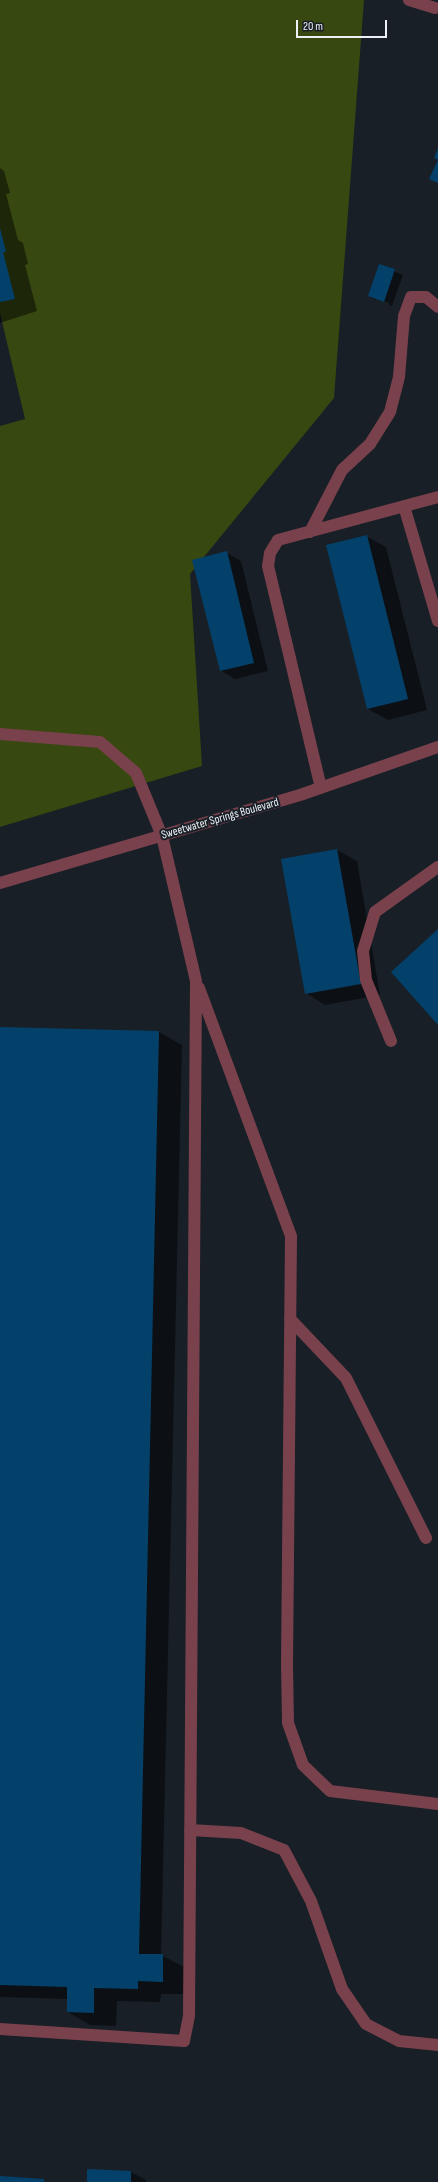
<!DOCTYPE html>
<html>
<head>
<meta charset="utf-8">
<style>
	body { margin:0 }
	#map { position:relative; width:438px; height:2182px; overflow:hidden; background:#181f26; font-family:"Sofia Sans Condensed",sans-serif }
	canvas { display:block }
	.scale { position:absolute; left:296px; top:20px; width:91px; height:18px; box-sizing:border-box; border:2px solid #ecf1f5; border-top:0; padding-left:5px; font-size:12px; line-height:14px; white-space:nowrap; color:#ecf1f5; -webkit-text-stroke:3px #181f26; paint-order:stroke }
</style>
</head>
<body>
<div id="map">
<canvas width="438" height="2182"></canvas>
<div class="scale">20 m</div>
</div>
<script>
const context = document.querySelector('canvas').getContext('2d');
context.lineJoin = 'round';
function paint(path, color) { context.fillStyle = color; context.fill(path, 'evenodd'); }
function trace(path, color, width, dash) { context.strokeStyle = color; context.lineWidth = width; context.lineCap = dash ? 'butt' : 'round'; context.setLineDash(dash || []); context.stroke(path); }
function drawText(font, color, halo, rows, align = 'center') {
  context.font = font + ' "Sofia Sans Condensed",sans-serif'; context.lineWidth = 4; context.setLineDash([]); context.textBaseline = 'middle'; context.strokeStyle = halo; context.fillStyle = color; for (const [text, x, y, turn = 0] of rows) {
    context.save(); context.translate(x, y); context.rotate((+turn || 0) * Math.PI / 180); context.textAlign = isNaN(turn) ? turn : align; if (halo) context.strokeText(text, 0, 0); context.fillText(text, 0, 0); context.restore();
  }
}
const green = new Path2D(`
	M0 0H364L334 398 190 574 202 766 0 827V426L25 419 0 313Z`);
const shadow = new Path2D(`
	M0 168 4 171 10 193 6 194 18 240 23 243 28 264 25 265 37 311 0 323Z
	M379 265 403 275 392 306 389 305V303L376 298V300L369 296Z
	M366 536 386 547 427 710 388 720 368 709Z
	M227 553 241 561 268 671 235 679 220 670Z
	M337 850 357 861 380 995 325 1005 306 993 282 860Z
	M0 1028 159 1032 182 1045 161 1955 186 1968 185 1994H161L160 2002 117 2001 116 2026 90 2025 68 2012V1999L0 1997Z
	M88 2170 131 2172 146 2180V2182H88Z`);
const building = new Path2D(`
	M438 148V183L429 179 438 160 434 158Z
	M0 228 6 252H3L15 299 0 302Z
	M379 264 395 269 384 302 368 296Z
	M367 535 408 699 367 709 326 545Z
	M227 551 254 663 220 671 192 560Z
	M337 849 361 984 305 994 281 859Z
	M438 929V1025L391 972Z
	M0 1027 159 1031 139 1954H163V1982L138 1981V1989L94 1988V2013L67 2012V1987L0 1985Z
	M87 2169 131 2171V2182H87Z
	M0 2176 44 2179V2182H0Z`);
const minor = new Path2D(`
	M409 0 435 8
	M404 506 438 621
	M310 532 342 470 370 444 390 412 399 377 404 316 411 297H426L438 307
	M0 734 100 742 136 773 162 836 196 981 189 2016 184 2041 0 2029
	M321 788 268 566 270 553 278 540 438 497
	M0 883 300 795 438 747
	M199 988 291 1236 287 1664 288 1723 303 1765 330 1791 438 1804
	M391 1041 366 980 363 951 375 912 438 867
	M290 1319 346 1378 426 1538
	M190 1830 241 1833 284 1850 311 1901 342 1989 366 2024 399 2041 438 2045`);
const streetNames = [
	["Sweetwater Springs Boulevard",220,819,-16]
];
paint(green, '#374810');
paint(shadow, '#0007');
paint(building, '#04416a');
trace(minor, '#79414c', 12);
drawText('12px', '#ecf1f5', '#181f26', streetNames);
</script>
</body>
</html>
